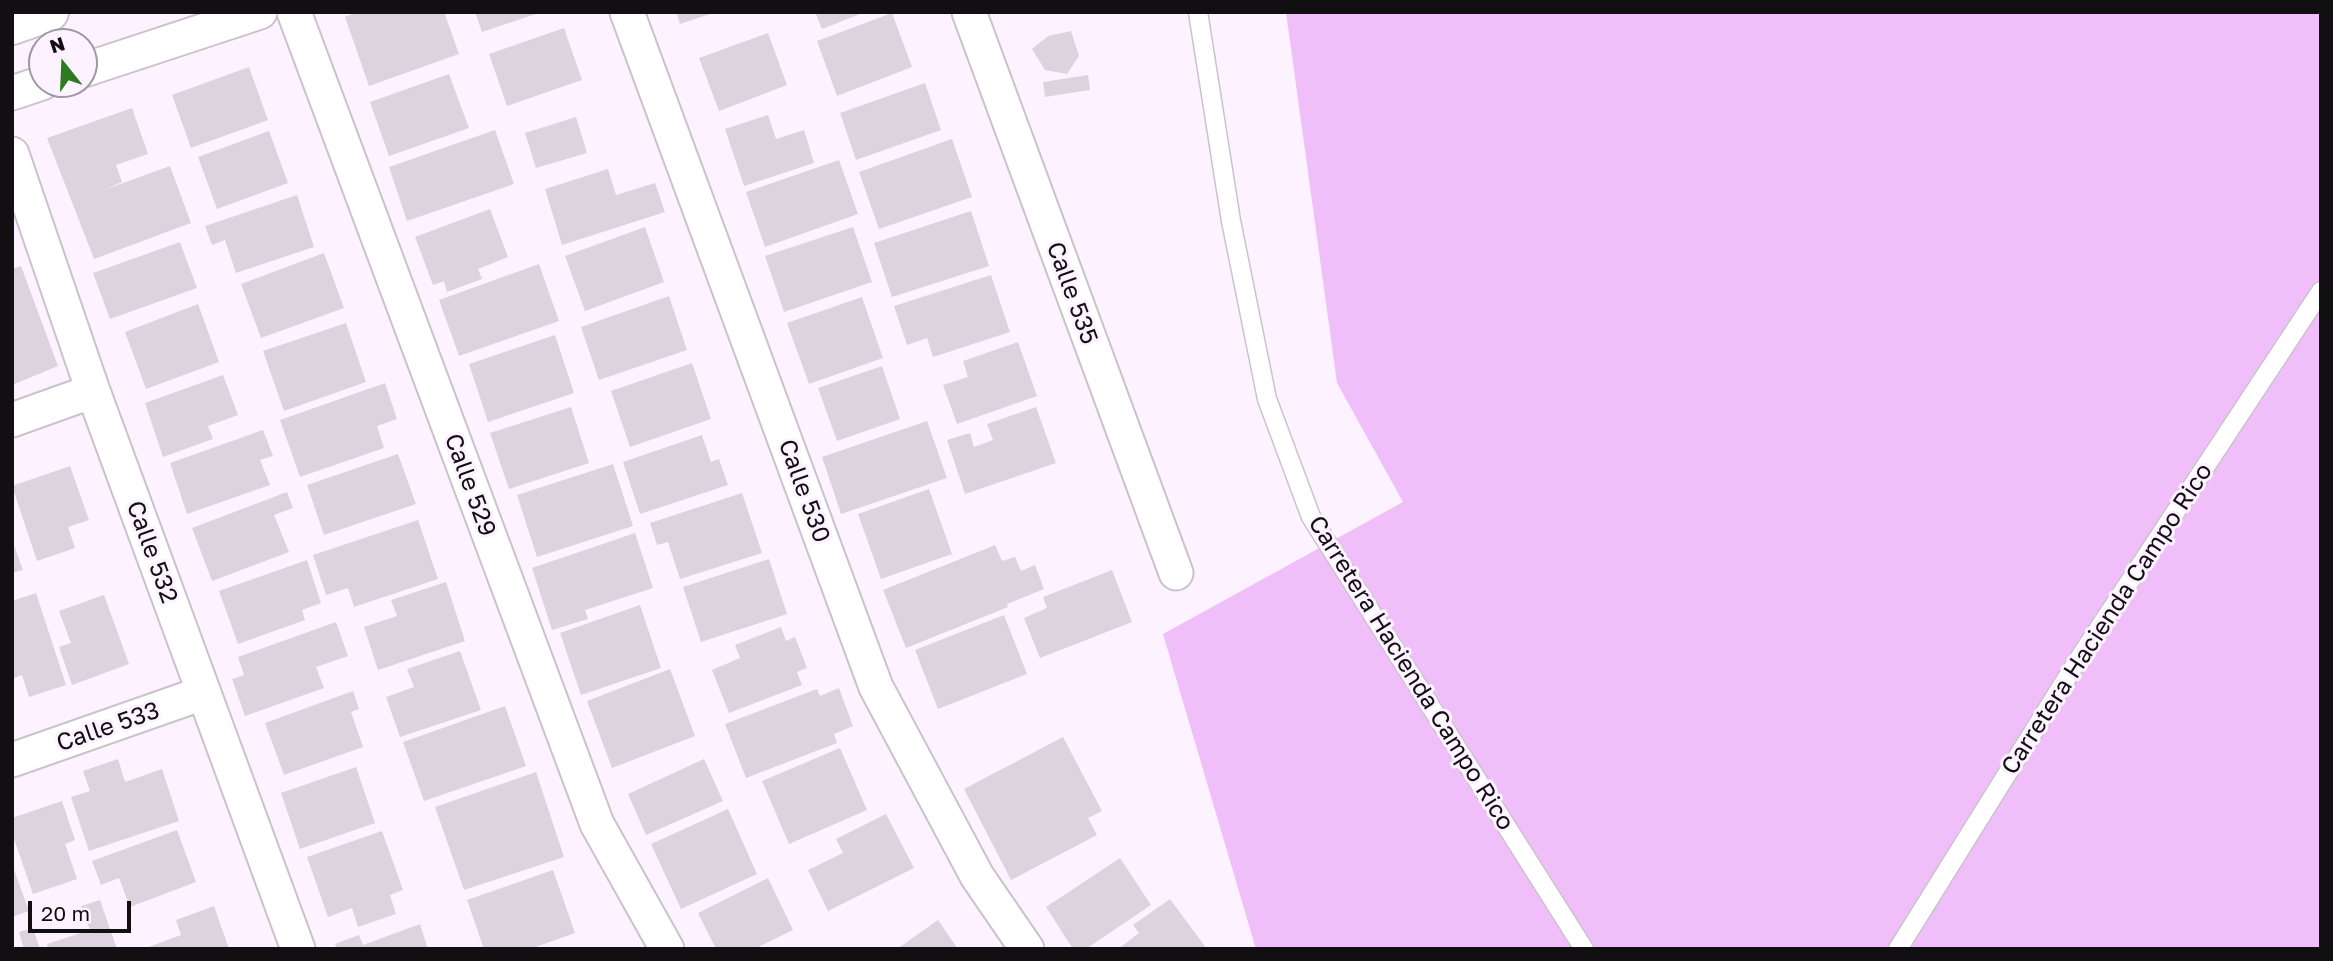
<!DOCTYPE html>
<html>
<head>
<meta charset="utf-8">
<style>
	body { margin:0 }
	#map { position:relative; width:2333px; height:961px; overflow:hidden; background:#fdf2ff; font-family:"Golos Text",sans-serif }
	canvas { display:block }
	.frame { position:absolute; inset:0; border:14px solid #120f13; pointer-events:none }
	.north { position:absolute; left:28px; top:28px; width:70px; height:70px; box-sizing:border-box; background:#fdf2ff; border:2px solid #9f97a1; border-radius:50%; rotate:342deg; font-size:19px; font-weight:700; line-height:28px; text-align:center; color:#120f13 }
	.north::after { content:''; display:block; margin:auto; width:24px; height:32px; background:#2e7a21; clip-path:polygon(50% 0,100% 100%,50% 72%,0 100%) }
	.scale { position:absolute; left:28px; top:901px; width:103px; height:32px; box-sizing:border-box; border:4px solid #120f13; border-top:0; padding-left:9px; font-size:21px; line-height:24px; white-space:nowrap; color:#120f13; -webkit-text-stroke:5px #fdf2ff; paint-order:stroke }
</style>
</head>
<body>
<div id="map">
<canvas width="2333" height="961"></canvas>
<div class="frame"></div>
<div class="north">N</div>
<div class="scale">20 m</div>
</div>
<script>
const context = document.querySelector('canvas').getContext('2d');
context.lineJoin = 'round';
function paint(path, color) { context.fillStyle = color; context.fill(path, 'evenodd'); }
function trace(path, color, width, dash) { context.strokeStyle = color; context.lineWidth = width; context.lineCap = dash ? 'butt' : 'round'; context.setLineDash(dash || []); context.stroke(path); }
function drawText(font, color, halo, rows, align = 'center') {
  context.font = font + ' "Golos Text",sans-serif'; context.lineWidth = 6; context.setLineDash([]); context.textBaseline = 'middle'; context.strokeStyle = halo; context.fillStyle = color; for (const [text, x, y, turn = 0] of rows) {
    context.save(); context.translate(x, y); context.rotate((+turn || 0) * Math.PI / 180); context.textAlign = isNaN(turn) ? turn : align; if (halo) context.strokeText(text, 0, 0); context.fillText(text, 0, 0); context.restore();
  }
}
const green = new Path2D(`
	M1286 12H2321V949H1256L1163 634 1403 502 1337 383Z`);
const building = new Path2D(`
	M358 12H444L459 54 369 86 345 17Z
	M475 12H539V13L482 32Z
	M676 12H713V13L680 24Z
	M815 12H865L822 29Z
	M892 13 912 67 837 96 817 41Z
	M564 28 582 80 507 106 489 54Z
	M1071 31 1079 56 1067 74 1045 70 1032 49 1048 36Z
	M768 33 787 85 719 111 699 58Z
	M249 67 268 120 191 148 172 95Z
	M449 74 469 128 389 156 370 102Z
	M1088 75 1090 90 1045 97 1043 82Z
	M925 83 941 130 856 160 840 113Z
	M132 108 148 154 116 165 122 182 104 190 170 166 191 223 94 259 47 138Z
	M768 115 776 139 804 130 814 163 744 186 725 129Z
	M576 117 587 153 536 168 525 133Z
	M495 130 514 184 407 221 389 167Z
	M269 131 288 183 217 209 198 157Z
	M952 139 972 197 879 229 859 172Z
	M839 160 858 214 765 247 746 192Z
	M608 169 616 195 655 183 665 212 562 245 545 189Z
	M297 195 314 247 236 273 225 240 212 245 205 226Z
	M490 209 508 257 478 269 482 279 447 292 444 281 433 285 415 237Z
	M971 211 989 266 892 297 874 243Z
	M645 227 664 282 585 311 565 256Z
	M853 227 872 282 784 312 765 256Z
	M180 242 197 288 110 319 93 273Z
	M324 253 344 308 261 338 241 284Z
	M539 264 559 321 459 356 439 300Z
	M21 266 58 366 12 385V269Z
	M991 275 1010 332 933 357 927 338 907 345 894 306Z
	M669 296 687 350 599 380 581 327Z
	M862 297 883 358 809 384 787 323Z
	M198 304 219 362 146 389 125 332Z
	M346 323 366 382 284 411 263 351Z
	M555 335 574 393 488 422 469 364Z
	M1018 342 1037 396 957 424 943 385 968 377 963 361Z
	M692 363 711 419 630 447 611 391Z
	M882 366 900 419 837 441 818 388Z
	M223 375 238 415 208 426 213 439 163 457 145 403Z
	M385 383 397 419 377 426 384 448 300 477 280 420Z
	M571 407 589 463 509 489 490 433Z
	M1036 407 1056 463 965 494 947 440 970 433 974 447 993 440 987 424Z
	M927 421 947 478 841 514 822 457Z
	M263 430 273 456 260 460 270 485 187 514 170 463Z
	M702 435 711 462 719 459 728 485 640 514 623 462Z
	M398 454 416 504 324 535 307 485Z
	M613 464 633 526 537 557 517 495Z
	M70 466 89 520 68 527 75 548 37 561 12 486Z
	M929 489 952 554 881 579 858 514Z
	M287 492 293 508 274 515 289 552 212 581 192 528Z
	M742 493 762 553 680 579 668 542 657 545 650 523Z
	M418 520 438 579 354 607 348 588 326 595 313 555Z
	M635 533 653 588 585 610 588 619 552 630 532 568Z
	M12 540 23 570 12 573Z
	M995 545 1002 561 1015 557 1021 571 1035 565 1044 589 1007 604 1008 607 906 648 883 590Z
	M769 559 787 614 701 642 683 587Z
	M307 560 321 603 302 610 305 620 238 644 219 591Z
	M1112 570 1132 622 1040 658 1024 618 1047 608 1043 597Z
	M446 582 465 641 378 670 364 627 397 616 391 600Z
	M36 593 66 685 29 697 22 675 12 679V601Z
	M104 595 129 664 72 685 59 647 71 643 59 611Z
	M640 605 661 668 581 695 560 633Z
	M1004 615 1027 674 938 709 915 650Z
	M336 622 348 656 316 667 324 688 245 716 232 679 244 675 238 657Z
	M781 627 786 641 795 637 807 668 797 672 802 685 729 713 712 670 740 658 735 645Z
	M460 651 481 710 400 737 386 697 414 687 407 669Z
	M670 669 695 736 612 768 587 701Z
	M839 688 853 726 834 734 837 743 746 778 725 724 817 689 820 696Z
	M353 691 359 709 351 712 363 747 284 775 265 723Z
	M505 706 526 766 424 801 403 742Z
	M1063 737 1102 811 1088 818 1097 835 1011 880 964 789Z
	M840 748 867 810 789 844 762 781Z
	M118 759 125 782 162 769 179 821 89 851 71 797 90 791 83 771Z
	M704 759 723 801 646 835 628 794Z
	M356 767 375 823 300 849 281 793Z
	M536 772 564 857 464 890 435 807Z
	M62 801 75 840 65 844 77 879 33 894 12 833V818Z
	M728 809 757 874 681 909 651 844Z
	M886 814 914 868 828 911 808 870 843 853 836 839Z
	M177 830 196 882 130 907 119 878 101 885 92 861Z
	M382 831 403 890 390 895 396 914 358 927 352 908 328 917 307 857Z
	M1120 858 1151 905 1086 949H1073L1046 907Z
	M12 864 29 911 12 917Z
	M553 870 575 933 530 949H484L467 900Z
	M768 878 793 930 754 949H716L698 913Z
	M1170 899 1207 949H1118L1139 933 1133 925Z
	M100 900 117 949H48L47 944 90 930 81 906Z
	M214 906 229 949H143L181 935 176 920Z
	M938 920 958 949H897Z
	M420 924 428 949H337L335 944 359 935 363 945Z
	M33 928 40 949H24L19 932Z`);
const lane = new Path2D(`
	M1198 12 1231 221 1267 399 1311 517 1584 949
	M1898 949 2078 660 2321 291`);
const street = new Path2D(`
	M294 12 597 824 667 949
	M627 12 876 687 977 876 1027 949
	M969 12 1176 573
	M84 70 260 12
	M12 93 42 83
	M12 154 93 391 298 949
	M12 420 93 391
	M12 760 203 693`);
const secondary = new Path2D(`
	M12 25 49 12`);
const streetNames = [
	["Calle 535",1072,293,70],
	["Calle 529",470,485,70],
	["Calle 530",804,491,70],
	["Calle 532",152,552,70],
	["Carretera Hacienda Campo Rico",2107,619,-57],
	["Carretera Hacienda Campo Rico",1411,673,58],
	["Calle 533",108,727,-19]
];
paint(green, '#f0bff9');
paint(building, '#ddd3df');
trace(lane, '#ccc2ce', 21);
trace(street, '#ccc2ce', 37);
trace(secondary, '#ccc2ce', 42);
trace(lane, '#fff', 18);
trace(street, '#fff', 33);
trace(secondary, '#fff', 38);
drawText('24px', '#120f13', '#fdf2ff', streetNames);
</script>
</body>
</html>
